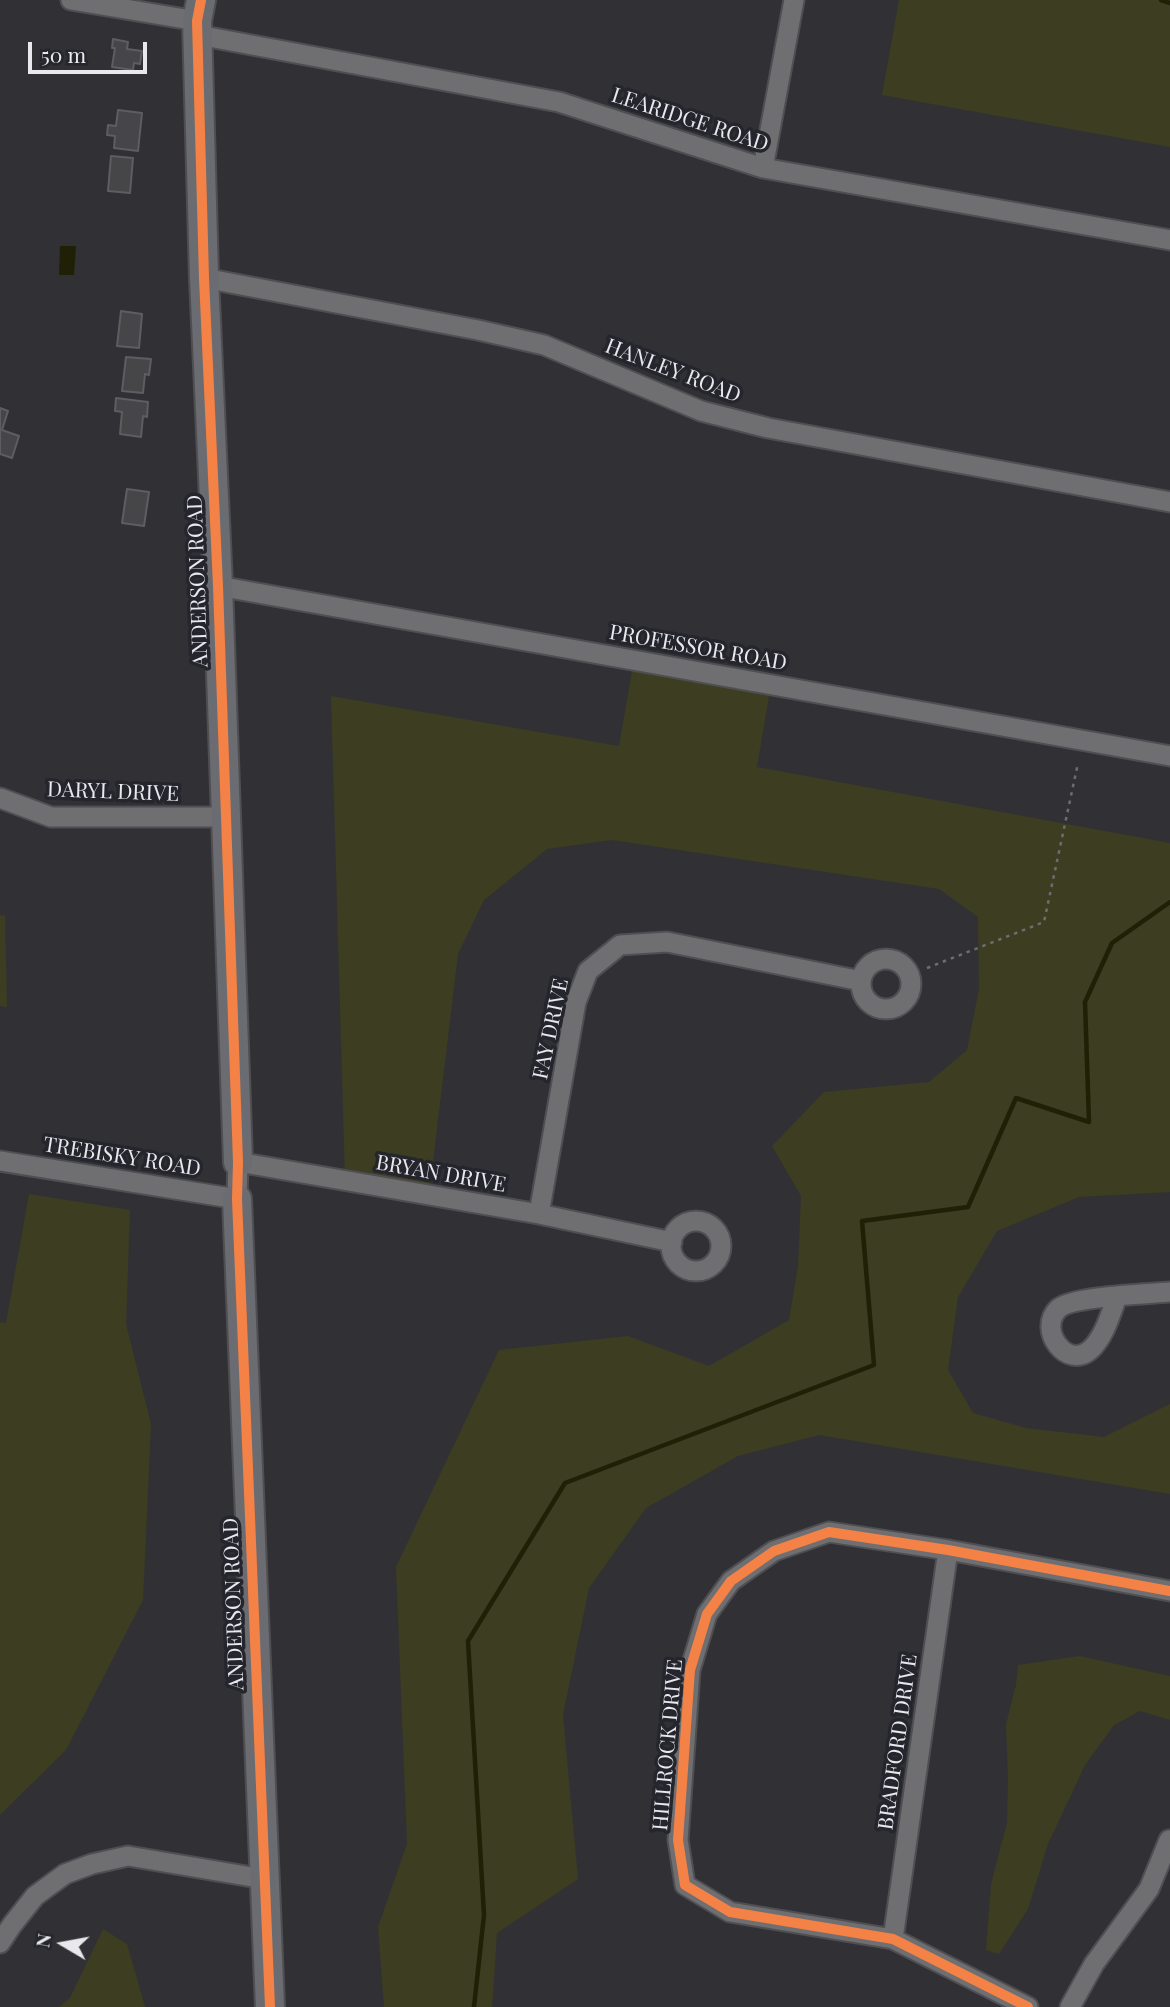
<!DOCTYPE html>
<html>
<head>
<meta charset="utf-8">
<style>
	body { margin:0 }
	#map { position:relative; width:1170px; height:2007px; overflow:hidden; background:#313135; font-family:"Playfair Display",serif }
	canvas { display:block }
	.north { position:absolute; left:28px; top:1909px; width:70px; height:70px; -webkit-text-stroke:5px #25252d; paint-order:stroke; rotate:280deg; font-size:19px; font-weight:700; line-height:28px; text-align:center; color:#e8e8ed }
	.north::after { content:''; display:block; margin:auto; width:24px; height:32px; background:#e8e8ed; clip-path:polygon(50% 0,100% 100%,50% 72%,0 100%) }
	.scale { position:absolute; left:28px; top:42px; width:119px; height:32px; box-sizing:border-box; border:4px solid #e8e8ed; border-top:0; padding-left:9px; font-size:21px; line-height:24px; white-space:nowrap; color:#e8e8ed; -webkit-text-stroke:5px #25252d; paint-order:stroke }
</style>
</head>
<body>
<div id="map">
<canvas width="1170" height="2007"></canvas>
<div class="north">N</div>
<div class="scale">50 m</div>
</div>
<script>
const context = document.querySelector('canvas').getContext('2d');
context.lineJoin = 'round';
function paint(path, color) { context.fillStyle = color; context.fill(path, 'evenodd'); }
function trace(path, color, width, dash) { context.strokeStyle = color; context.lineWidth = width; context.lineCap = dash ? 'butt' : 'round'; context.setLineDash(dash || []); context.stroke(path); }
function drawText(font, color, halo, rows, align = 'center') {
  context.font = font + ' "Playfair Display",serif'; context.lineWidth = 7; context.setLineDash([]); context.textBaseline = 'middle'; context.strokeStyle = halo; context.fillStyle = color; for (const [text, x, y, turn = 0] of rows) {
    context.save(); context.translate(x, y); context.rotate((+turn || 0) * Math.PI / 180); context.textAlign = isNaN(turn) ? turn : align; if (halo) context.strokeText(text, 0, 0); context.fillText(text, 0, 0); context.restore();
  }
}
const green = new Path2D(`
	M899 0H1170V147L882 95Z
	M634 660 771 684 757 767 1170 843V1192L1079 1197 997 1231 958 1297 948 1370 973 1413 1026 1428 1104 1437 1170 1404V1494L819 1435 738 1456 646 1508 589 1588 563 1715 578 1879 497 1933 492 2007H384L378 1927 407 1844 396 1567 499 1350 628 1336 709 1366 789 1320 798 1266 801 1196 772 1146 824 1092 929 1082 967 1050 979 989 978 917 939 889 612 840 547 849 484 900 458 954 429 1195 345 1180 331 696 619 746Z
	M0 915 5 916 7 1007 0 1006Z
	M29 1194 130 1210 126 1324 151 1424 143 1600 66 1750 0 1815V1322L6 1323Z
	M1080 1656 1170 1676V1720L1140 1711 1114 1725 1085 1765 1048 1844 1028 1909 999 1954 986 1950 991 1884 1007 1823 1008 1779 1006 1724 1016 1685 1018 1665Z
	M103 1929 127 1944 145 2007H59L70 1998Z`);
const water = new Path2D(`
	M60 246H76L74 275H59Z`);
const stream = new Path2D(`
	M1161 0 1170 3
	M474 2007 484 1915 468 1641 565 1483 874 1365 862 1221 968 1207 1016 1098 1089 1122 1085 1002 1112 943 1170 902`);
const building = new Path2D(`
	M113 39 128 42 127 49 142 51 140 64 134 63 133 70 112 67 115 48H112Z
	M118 110 142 113 138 151 114 148 115 136 107 135 108 125 116 126Z
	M111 156 133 158 130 193 108 191Z
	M121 311 142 314 139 348 117 346Z
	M126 357 151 359 149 375 145 374 143 393 122 391Z
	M116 398 148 402 147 417 143 416 141 437 120 434 122 412 115 411Z
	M0 408 8 411 2 430 19 436 12 458 0 454Z
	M127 489 149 492 144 526 122 523Z`);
const path = new Path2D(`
	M927 968 1044 922 1078 763`);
const street = new Path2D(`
	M71 0 197 21
	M198 35 559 102 763 168 1170 240
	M763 168 794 0
	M204 278 478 330 544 345 701 411 768 428 1170 502
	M218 586 1170 756
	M0 798 51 817H227
	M861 984a25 25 0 1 1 50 0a25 25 0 1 1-50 0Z
	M0 1161 237 1199 238 1162 539 1214 672 1242
	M539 1214 576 1002 588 971 620 945 667 942 861 981
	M671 1246a25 25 0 1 1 50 0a25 25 0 1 1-50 0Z
	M1117 1297C1111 1313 1104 1338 1090 1350 1067 1370 1037 1330 1058 1309 1071 1296 1149 1294 1170 1292
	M893 1939 948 1550
	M0 1943 12 1925 35 1896 65 1874 92 1864 128 1856 264 1879
	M1028 2007 893 1939 730 1912 685 1885 678 1840 690 1670 707 1614 731 1581 774 1551 829 1532 948 1550 1170 1591
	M1070 2007 1094 1964 1149 1889 1169 1840`);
const secondary = new Path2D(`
	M201 0 197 21 204 278 218 586 238 1162
	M237 1199 270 2007`);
const cycleway = new Path2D(`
	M201 0 197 21 204 278 218 586 238 1162 237 1199 270 2007
	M1028 2007 893 1939 730 1912 685 1885 678 1840 690 1670 707 1614 731 1581 774 1551 829 1532 948 1550 1170 1591`);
const streetNames = [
	["LEARIDGE ROAD",690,120,18],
	["HANLEY ROAD",673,371,21],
	["ANDERSON ROAD",198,581,-92],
	["PROFESSOR ROAD",698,648,10],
	["DARYL DRIVE",113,792,2],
	["FAY DRIVE",551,1029,-78],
	["TREBISKY ROAD",122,1157,9],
	["BRYAN DRIVE",441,1174,10],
	["ANDERSON ROAD",234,1604,-92],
	["BRADFORD DRIVE",898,1742,-82],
	["HILLROCK DRIVE",668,1745,-85]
];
paint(green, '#3d3d21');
paint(water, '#202006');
trace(stream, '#202006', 4.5);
paint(building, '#464649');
trace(building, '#5d5e61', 2);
trace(street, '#4f4f53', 23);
trace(secondary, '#4f4f53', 32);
trace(path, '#6d6d70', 2.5, [3.5, 5]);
trace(street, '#6f6f72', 19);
trace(secondary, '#6b6c71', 28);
trace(cycleway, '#f48246', 10);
drawText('21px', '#e8e8ed', '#25252d', streetNames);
</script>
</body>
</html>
